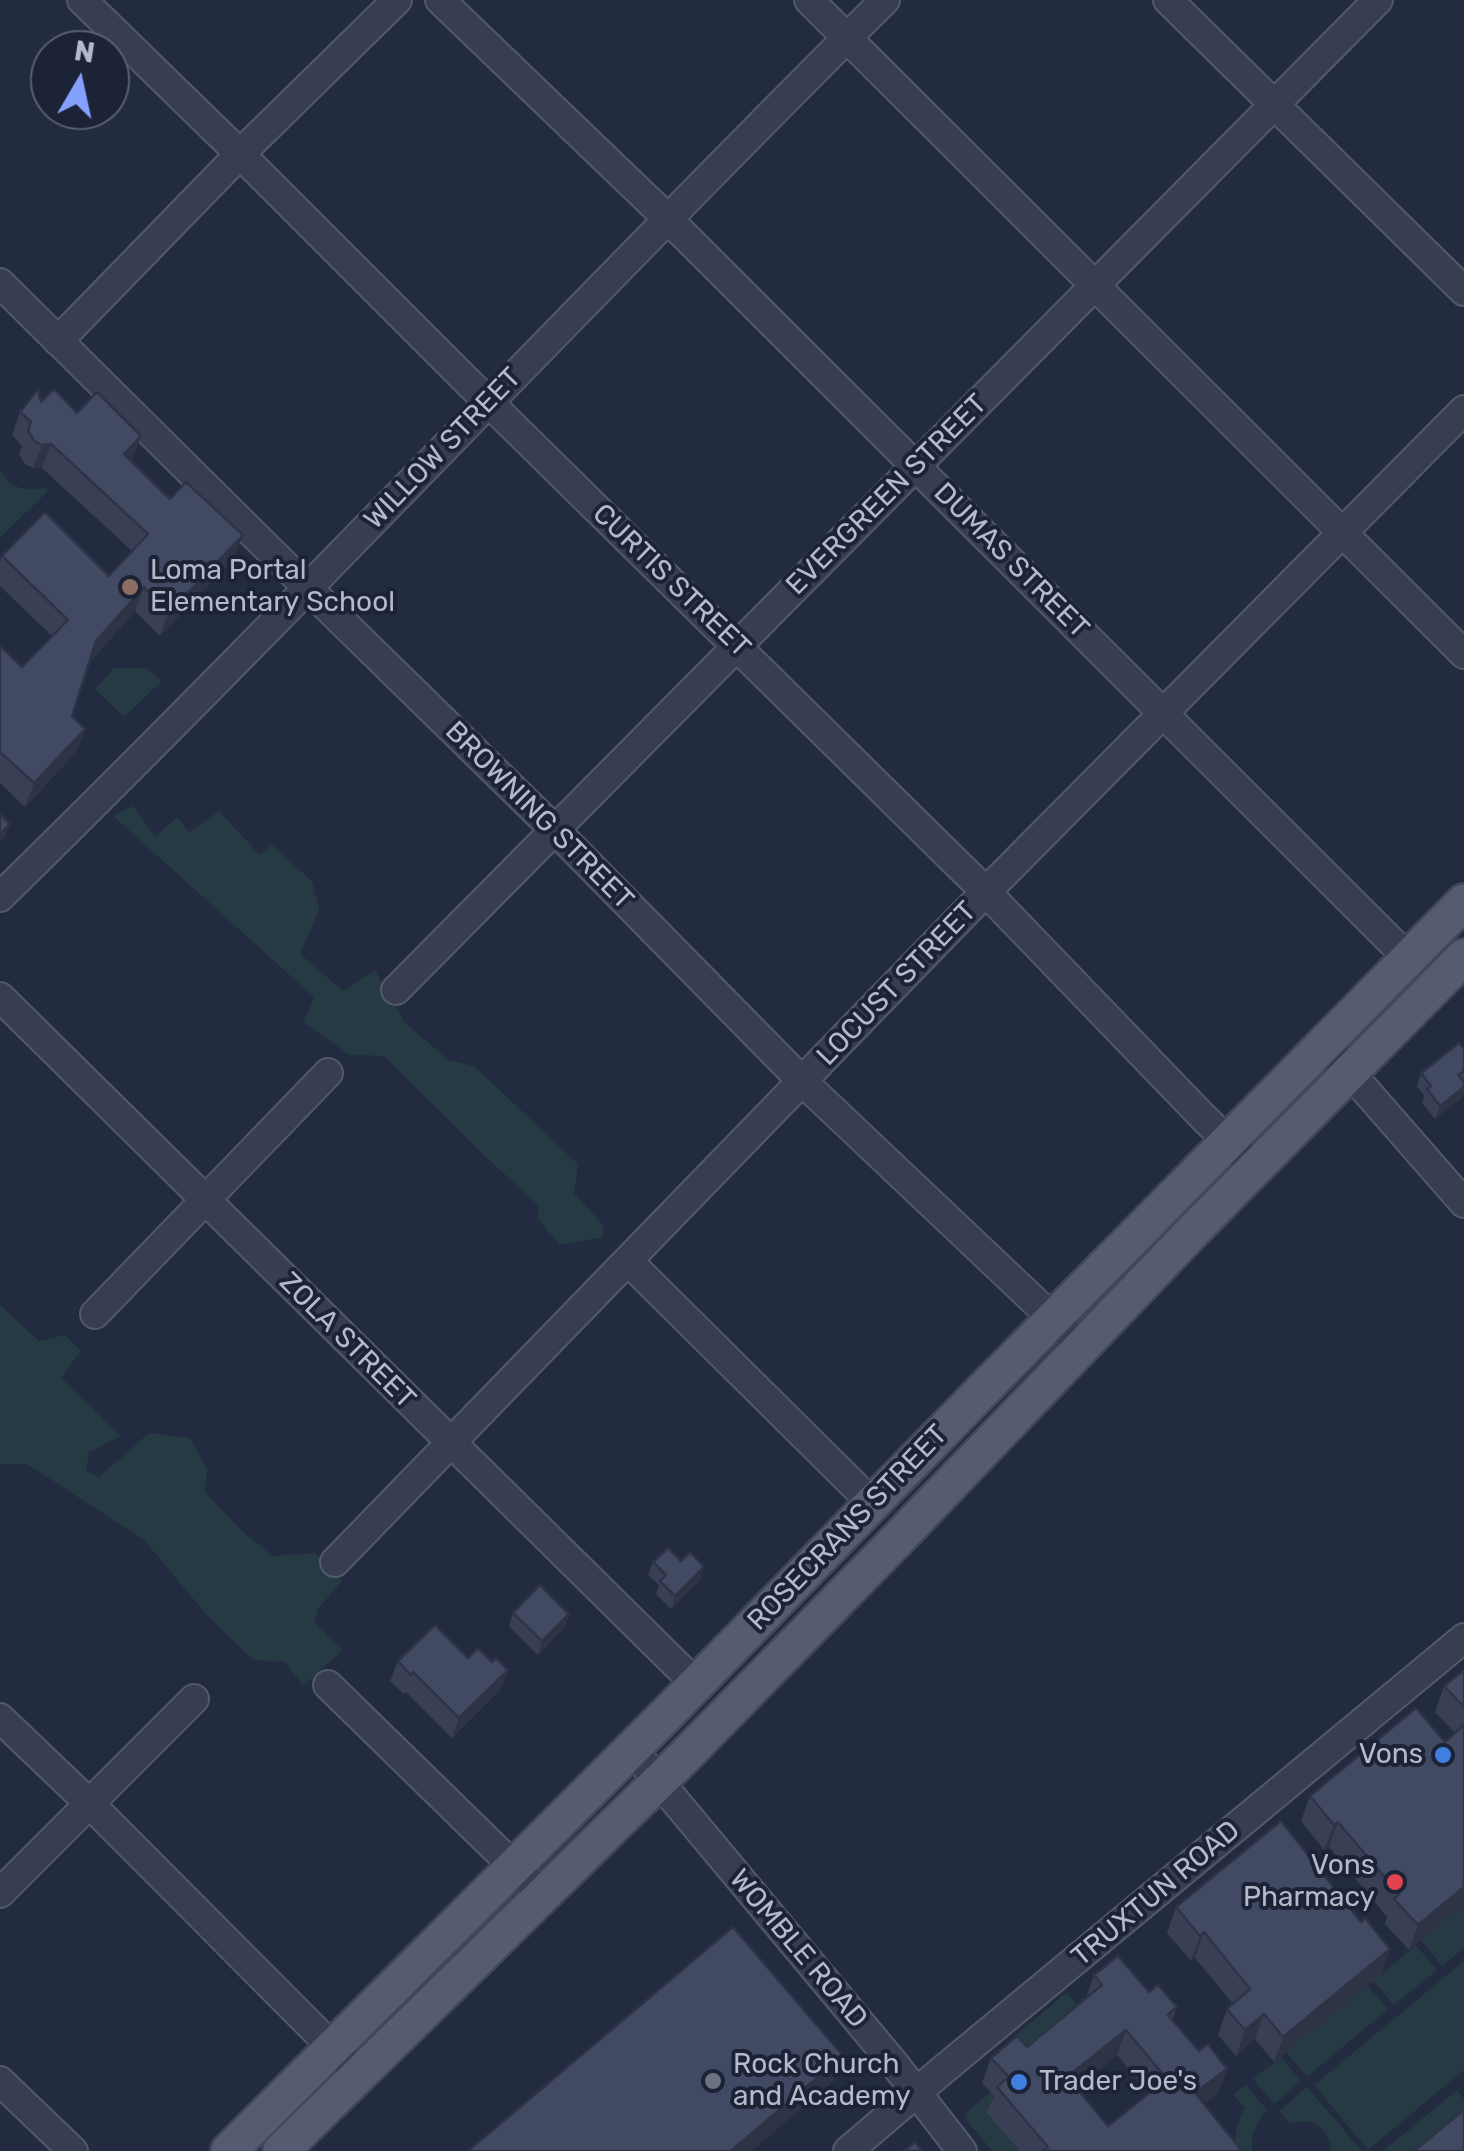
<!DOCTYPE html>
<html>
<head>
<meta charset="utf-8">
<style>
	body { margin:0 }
	#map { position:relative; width:1464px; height:2151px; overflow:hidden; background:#232b41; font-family:Rubik,sans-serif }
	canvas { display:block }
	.north { position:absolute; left:30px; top:30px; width:100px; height:100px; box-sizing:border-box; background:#1c2336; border:2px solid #595f72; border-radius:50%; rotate:9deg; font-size:28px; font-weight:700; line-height:40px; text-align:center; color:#b4b9cb }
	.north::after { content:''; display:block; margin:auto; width:35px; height:45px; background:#86a0ff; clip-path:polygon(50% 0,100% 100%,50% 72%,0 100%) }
</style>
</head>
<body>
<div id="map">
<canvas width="1464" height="2151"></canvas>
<div class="north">N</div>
</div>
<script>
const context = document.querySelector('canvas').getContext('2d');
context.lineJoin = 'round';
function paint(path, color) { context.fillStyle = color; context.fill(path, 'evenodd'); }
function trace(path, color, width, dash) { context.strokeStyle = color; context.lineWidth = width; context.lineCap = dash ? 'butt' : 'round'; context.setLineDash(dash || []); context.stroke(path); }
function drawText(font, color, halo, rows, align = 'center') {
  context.font = font + ' Rubik,sans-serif'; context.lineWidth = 8; context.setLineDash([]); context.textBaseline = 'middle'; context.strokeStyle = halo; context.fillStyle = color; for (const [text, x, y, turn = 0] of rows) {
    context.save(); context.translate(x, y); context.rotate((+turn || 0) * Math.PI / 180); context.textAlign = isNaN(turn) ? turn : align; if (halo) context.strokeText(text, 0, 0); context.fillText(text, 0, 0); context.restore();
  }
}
const green = new Path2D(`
	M0 468C8 488 26 493 45 487L48 491 0 538Z
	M114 668H146L162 681 124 717 95 689Z
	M133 806 155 837 177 817 189 832 219 811 260 855 271 844 312 881 319 910 300 954 343 991 375 970 405 1023 449 1060 474 1066 578 1164 574 1193 604 1226 603 1237 560 1245 537 1218 539 1206 488 1159 384 1056 349 1055 304 1022 314 997 113 816Z
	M0 1305 39 1341 65 1335 81 1351 61 1378 121 1436 89 1452 86 1471 99 1477 149 1433 190 1438 207 1469 205 1492 243 1532 273 1556 315 1553 342 1581 317 1610 315 1623 343 1650 303 1686 285 1662 253 1660 206 1614 144 1540 27 1464H0Z
	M1464 1905V1948L1442 1966 1421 1940Z
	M1416 1945 1437 1970 1394 2005 1373 1981Z
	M1464 1961V2070L1368 2150 1314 2085Z
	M1368 1986 1388 2009 1307 2077 1286 2052Z
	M1067 1992 1078 2006 1015 2056 1004 2045Z
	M1281 2057 1301 2081 1274 2104 1253 2079Z
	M1246 2085 1267 2110C1256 2121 1251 2135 1252 2151H1228L1234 2147 1237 2125 1245 2108 1233 2095Z
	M1307 2087 1362 2151H1331C1330 2128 1313 2116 1290 2124L1279 2111Z
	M1457 2090 1464 2099V2128L1437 2151H1383Z
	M991 2092 999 2102 1020 2151H992L966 2120 965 2113Z`);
const minor = new Path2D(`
	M82 0 240 154 469 383 986 892 1203 1117 1243 1156
	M440 0 667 218 1408 958
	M809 0 1464 654
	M1168 0 1464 291
	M0 283 326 606 556 831 803 1082 1082 1346
	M58 341 240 154 397 0
	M0 897C300 603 587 296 885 0
	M396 990 1378 0
	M0 997 696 1684
	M1339 1060 1464 1203
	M628 1261 872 1503
	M95 1314 328 1073
	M335 1562 965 913 1464 410
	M328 1685 544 1896
	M0 1718 90 1804 360 2075
	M631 1748 896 2066 962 2151
	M0 1893 194 1699
	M0 2081 73 2151
	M848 2151 944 2069 1464 1638`);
const major = new Path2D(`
	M229 2151 661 1720 983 1390 1464 902
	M281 2151 683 1758 896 1541 1192 1232 1464 957`);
const wall = new Path2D(`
	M41 402 77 413 132 460 131 461 234 559 160 636 135 611 89 663 72 716 85 729 76 752 25 807 0 783V645L22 667 52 636 0 586V561L2 556 109 576 132 551 42 468H33L25 464 19 454 22 446 12 435 20 412Z
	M1464 1049V1091L1461 1098 1435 1119 1422 1103 1424 1096 1417 1086 1421 1073Z
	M653 1562 700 1580 671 1609 656 1594 659 1585 648 1575Z
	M513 1613 569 1614 565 1627 538 1655 509 1626Z
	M468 1658 501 1689 452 1738 406 1692 404 1694 390 1681 398 1661Z
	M1464 1670V1905L1409 1950 1385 1924 1387 1917 1329 1847 1324 1850 1301 1821 1310 1796 1445 1742 1455 1733 1435 1712 1444 1686Z
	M1176 1907 1381 1975 1274 2062 1255 2039 1236 2056 1218 2035 1227 2009 1233 2004 1195 1958 1191 1961 1167 1933Z
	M1094 1975 1149 1992 1177 2007 1172 2020 1199 2051 1227 2069 1218 2094 1204 2104 1242 2151H1020L987 2113 994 2096 982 2083 991 2058 1027 2047 1086 1998ZM1117 2055 1149 2093 1108 2126 1076 2088Z`);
const shadedWall = new Path2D(`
	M141 436 132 460 115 478 124 454Z
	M51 444 42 468H33L42 445Z
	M243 535 234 559 160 636 168 613Z
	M144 587 135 611 87 665 96 641Z
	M85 729 76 752 25 807 34 783Z
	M10 824 5 837 0 842V834Z
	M1464 1087 1461 1098 1435 1119 1440 1106Z
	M704 1567 700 1580 671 1609 675 1596Z
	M569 1614 565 1627 538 1655 542 1641Z
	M508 1670 501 1689 452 1738 459 1718Z
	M1338 1822 1329 1847 1324 1850 1334 1825Z
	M1464 1887V1905L1409 1950 1418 1925Z
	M1204 1932 1195 1958 1191 1961 1200 1936Z
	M1390 1949 1381 1975 1274 2062 1283 2037Z
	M1264 2014 1255 2039 1236 2056 1245 2030Z
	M1126 2030 1117 2055 1058 2102 1067 2077Z
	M843 2056 833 2082 752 2151H731Z
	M1227 2069 1218 2094 1186 2119 1195 2093Z`);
const building = new Path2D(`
	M38 389 41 402 54 389 77 413 97 392 141 436 124 454 170 499 186 482 243 535 168 613 144 587 96 641 72 716 85 729 34 783 0 752V646L22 667 68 620 2 556 45 512 109 576 148 534 51 444 42 445 34 441 28 430 31 422 20 412Z
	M0 814 10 824 0 834Z
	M1459 1043 1464 1049V1071L1458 1075 1464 1082V1087L1440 1106 1427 1089 1431 1086 1421 1073Z
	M668 1548 681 1561 690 1552 704 1567 675 1596 660 1581 666 1575 653 1562Z
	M540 1585 569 1614 542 1641 513 1613Z
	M435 1625 468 1658 478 1648 492 1662 496 1658 508 1670 459 1718 413 1672 411 1675 398 1661Z
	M1464 1670V1707L1444 1686Z
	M1416 1708 1445 1742 1464 1725V1887L1418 1925 1394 1899 1399 1894 1338 1822 1334 1825 1310 1796Z
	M1281 1821 1361 1922 1365 1918 1390 1949 1283 2037 1264 2014 1245 2030 1227 2009 1250 1989 1204 1932 1200 1936 1176 1907Z
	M733 1927 843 2056 731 2151H468Z
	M1118 1956 1149 1992 1158 1985 1177 2007 1168 2015 1199 2051 1208 2044 1227 2069 1195 2093 1242 2151H1043L1048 2147 997 2087 1009 2077 991 2058 1017 2036 1027 2047 1102 1985 1094 1975ZM1126 2030 1167 2079 1108 2126 1067 2077Z
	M1464 2110V2151H1414Z
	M915 2142 922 2151H904Z`);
const markers = [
	[130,587,10,"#8d6e63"],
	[1443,1755,10,"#3f7fe0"],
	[1395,1882,10,"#e0444e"],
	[713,2081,10,"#6b7280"],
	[1019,2082,10,"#3f7fe0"]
];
const streetNames = [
	["WILLOW STREET",443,449,-46],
	["EVERGREEN STREET",887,495,-45],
	["DUMAS STREET",1011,561,45],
	["CURTIS STREET",671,581,44],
	["BROWNING STREET",539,816,45],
	["LOCUST STREET",897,984,-46],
	["ZOLA STREET",347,1341,45],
	["ROSECRANS STREET",848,1528,-46],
	["TRUXTUN ROAD",1156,1894,-40],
	["WOMBLE ROAD",798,1949,50]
];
const poiNames = [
	["Loma Portal",150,571],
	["Elementary School",150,603],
	["Vons",1423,1755,"right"],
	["Vons",1375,1866,"right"],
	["Pharmacy",1375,1898,"right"],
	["Rock Church",733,2065],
	["and Academy",733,2097],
	["Trader Joe's",1039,2082]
];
paint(green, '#253a42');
trace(minor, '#52596b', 32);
trace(major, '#41475a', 40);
trace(minor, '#383e51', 28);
trace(major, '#555c71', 35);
paint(wall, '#394055');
paint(shadedWall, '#2e3445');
paint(building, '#424a63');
trace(building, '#2e3445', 2.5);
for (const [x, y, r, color] of markers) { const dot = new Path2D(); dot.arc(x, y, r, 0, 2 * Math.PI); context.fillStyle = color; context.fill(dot); trace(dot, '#1c2336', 4); }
drawText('28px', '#b4b9cb', '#1c2336', streetNames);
drawText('28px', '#b4b9cb', '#1c2336', poiNames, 'left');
</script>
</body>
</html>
